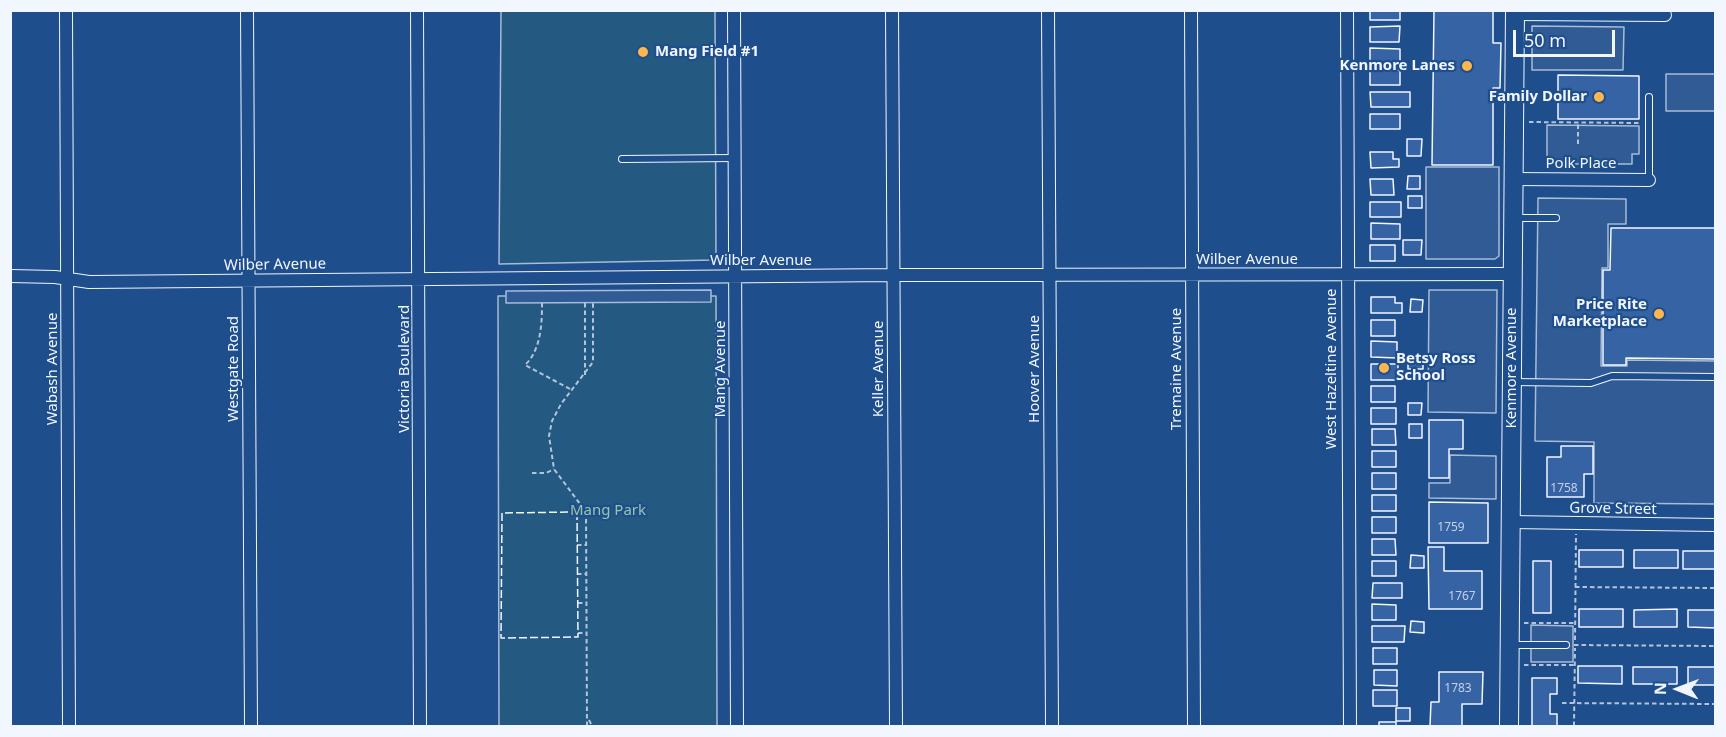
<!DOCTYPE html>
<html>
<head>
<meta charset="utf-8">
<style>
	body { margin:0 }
	#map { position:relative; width:1726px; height:737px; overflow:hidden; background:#1f4e8c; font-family:"Noto Sans",sans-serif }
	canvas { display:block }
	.frame { position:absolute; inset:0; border:12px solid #f2f6ff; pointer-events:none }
	.north { position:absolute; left:1648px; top:659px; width:60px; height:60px; -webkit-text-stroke:4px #1f4e8c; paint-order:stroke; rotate:271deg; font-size:16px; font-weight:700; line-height:24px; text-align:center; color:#f2f6ff }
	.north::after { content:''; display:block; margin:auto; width:21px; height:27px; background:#f2f6ff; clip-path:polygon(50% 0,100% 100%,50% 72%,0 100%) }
	.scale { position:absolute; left:1513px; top:30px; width:102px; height:27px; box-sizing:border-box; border:3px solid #f2f6ff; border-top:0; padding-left:8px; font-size:18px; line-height:21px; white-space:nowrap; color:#f2f6ff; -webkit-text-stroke:4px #1f4e8c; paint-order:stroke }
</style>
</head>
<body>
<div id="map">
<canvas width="1726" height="737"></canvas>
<div class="frame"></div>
<div class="north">N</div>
<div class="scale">50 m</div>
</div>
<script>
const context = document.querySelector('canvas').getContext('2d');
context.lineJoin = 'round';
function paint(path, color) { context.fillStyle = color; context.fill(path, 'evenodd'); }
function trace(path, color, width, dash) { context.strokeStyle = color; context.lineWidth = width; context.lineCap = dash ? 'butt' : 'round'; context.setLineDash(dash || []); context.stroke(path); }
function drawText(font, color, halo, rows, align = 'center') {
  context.font = font + ' "Noto Sans",sans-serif'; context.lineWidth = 4.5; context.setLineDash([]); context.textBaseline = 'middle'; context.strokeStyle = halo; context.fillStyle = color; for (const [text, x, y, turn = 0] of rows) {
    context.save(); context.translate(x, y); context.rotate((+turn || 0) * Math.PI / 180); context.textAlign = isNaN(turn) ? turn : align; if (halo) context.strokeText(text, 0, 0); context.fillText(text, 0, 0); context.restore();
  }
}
const green = new Path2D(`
	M501 11H715L716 260 499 264Z
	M498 296H716L717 726H499Z`);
const parking = new Path2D(`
	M1532 26 1624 27 1623 70H1532Z
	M1666 74H1715V111H1666Z
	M1547 125 1639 126V154H1632V164H1547Z
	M1426 167H1499V256L1495 259H1426Z
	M1538 198 1626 199V224H1608V268H1602L1601 366H1627V360L1715 361V504L1594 503V442L1535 441Z
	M711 290V302L506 303V291Z
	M1429 290H1497L1496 413 1428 412Z
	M1450 455 1496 456V499L1429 498V483H1450Z
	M1531 625 1573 626V662H1531Z`);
const building = new Path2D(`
	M1370 10H1400V20H1370Z
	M1434 10H1493V43H1501L1500 88H1493V165H1432Z
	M1400 26 1399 42H1370V27Z
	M1370 48 1400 49V64L1370 63Z
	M1370 70H1400V85H1370Z
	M1558 75 1639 76V119H1558Z
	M1370 92H1410V107H1371Z
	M1370 114H1400V129H1370Z
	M1407 139H1422L1421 156H1407Z
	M1370 152H1393V159H1399V167L1371 168Z
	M1408 176H1420V189H1407Z
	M1370 179H1393L1394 195H1371Z
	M1408 196H1422V208H1408Z
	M1370 202H1401V217H1370Z
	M1371 223 1400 224V239H1371Z
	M1611 228H1716V359L1626 358V365H1603V270H1610Z
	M1403 240H1422L1421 255H1403Z
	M1370 245H1395V261H1370Z
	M1371 297H1395V303H1402V313H1371Z
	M1411 299 1423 300 1422 312H1410Z
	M1371 320H1395V336H1371Z
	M1371 341 1397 342V358L1371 357Z
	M1408 358H1423V369H1408Z
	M1371 364H1398V380H1371Z
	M1371 386H1395V402H1371Z
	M1408 403H1422L1421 415H1408Z
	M1371 408H1396V424H1371Z
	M1429 420H1463V449H1449V478H1429Z
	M1409 424H1422V438H1409Z
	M1372 429H1395L1396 445H1372Z
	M1561 446H1593V474H1584V497H1547V457H1561Z
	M1372 451H1396V467H1372Z
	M1372 473H1396V489H1372Z
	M1372 495H1396V511H1372Z
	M1429 502 1488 503V543H1429Z
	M1372 517H1396V533H1372Z
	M1372 539H1395L1396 555H1372Z
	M1428 547H1444V571H1482V609H1429Z
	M1579 550H1623V567H1579Z
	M1634 550H1678V568H1634Z
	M1683 551H1716V569H1683Z
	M1411 555 1424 556V568H1410Z
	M1372 561H1396V576H1372Z
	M1533 561H1551V613H1533Z
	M1373 583H1402V598H1372Z
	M1372 604 1396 605V620H1372Z
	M1579 609H1623V627H1579Z
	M1677 609V627H1634V610Z
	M1688 610H1716V628L1688 627Z
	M1411 621 1424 622V633L1410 632Z
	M1372 626H1405L1404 642H1372Z
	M1373 648H1397V664H1373Z
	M1578 666H1622V684L1578 683Z
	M1633 667H1677V684H1633Z
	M1688 667H1716V685H1688Z
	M1374 670H1397V686L1374 685Z
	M1439 672H1483L1482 704H1462V726H1430L1431 702H1439Z
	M1532 678H1557V694H1550V714H1557V726H1532Z
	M1373 690H1397V706H1373Z
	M1396 708H1410V721H1396Z
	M1379 722H1396V726H1379Z`);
const path = new Path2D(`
	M1529 122 1640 123
	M1578 144V123
	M542 303C542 324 541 350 525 365L572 390
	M585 303V375
	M532 473H546L554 469
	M577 545H586
	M577 574H586
	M1575 587 1716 588
	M578 603H586
	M1524 623H1575
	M578 633H587
	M1575 640 1576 534
	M1574 645 1716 646
	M1524 665H1575
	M1562 703 1716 704
	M589 720 592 726
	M587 726 586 512 554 469 549 436 552 421 561 404 593 362V303
	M1574 726 1575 648`);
const lane = new Path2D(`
	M622 159 735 158
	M1649 180V97
	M1515 218H1556
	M1513 382 1591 383 1612 376 1716 377
	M1513 645H1566`);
const street = new Path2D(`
	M66 10 69 726
	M247 10 251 726
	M417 10 420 726
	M734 10 737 726
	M892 10 896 726
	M1048 10 1052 726
	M1191 10 1194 726
	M1347 10 1350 726
	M1515 14 1665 15
	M1514 179 1649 180
	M10 276 55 277 89 282 893 275 1513 274
	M1511 522 1716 525`);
const secondary = new Path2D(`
	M1509 726 1515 10`);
const fence = new Path2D(`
	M577 512 578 637 501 638 502 513Z`);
const markers = [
	[643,52,6,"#ffb74d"],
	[1467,66,6,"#ffb74d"],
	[1599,97,6,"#ffb74d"],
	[1659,314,6,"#ffb74d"],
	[1384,368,6,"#ffb74d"]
];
const numberNames = [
	["1758",1564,489],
	["1759",1451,528],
	["1767",1462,597],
	["1783",1458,689]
];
const poiNames = [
	["Mang Field #1",655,52,"left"],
	["Kenmore Lanes",1455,66],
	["Family Dollar",1587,97],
	["Price Rite",1647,305],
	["Marketplace",1647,322],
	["Betsy Ross",1396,359,"left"],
	["School",1396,376,"left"]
];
const streetNames = [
	["Polk Place",1581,164],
	["Wilber Avenue",1247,260],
	["Wilber Avenue",761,261],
	["Wilber Avenue",275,265,-1],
	["Kenmore Avenue",1512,368,-90],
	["Wabash Avenue",53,369,-90],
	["Westgate Road",234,369,-90],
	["Victoria Boulevard",405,369,-90],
	["Mang Avenue",721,369,-90],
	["Keller Avenue",879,369,-90],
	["Hoover Avenue",1035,369,-90],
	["Tremaine Avenue",1177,369,-90],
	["West Hazeltine Avenue",1332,369,-90],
	["Grove Street",1613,509,1]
];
const parkNames = [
	["Mang Park",608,511]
];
paint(green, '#245a82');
trace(green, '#a8bbd7', 1.5);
paint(parking, '#305b95');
trace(parking, '#a8bbd7', 1.5);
paint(building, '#3563a3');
trace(building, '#f2f6ff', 1.5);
trace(lane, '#f2f6ff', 8);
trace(street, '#f2f6ff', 14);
trace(secondary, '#f2f6ff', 20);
trace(path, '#b3c4dc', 2, [4.5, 3]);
trace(lane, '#1f4e8c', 6);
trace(street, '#1f4e8c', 12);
trace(secondary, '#1f4e8c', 18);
trace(fence, '#f2f6ff', 1.5, [8, 3]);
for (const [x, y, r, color] of markers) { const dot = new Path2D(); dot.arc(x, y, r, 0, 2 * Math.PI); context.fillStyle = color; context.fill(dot); trace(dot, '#1f4e8c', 2); }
drawText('12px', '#c3d1e8', null, numberNames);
drawText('bold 15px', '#f2f6ff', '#1f4e8c', poiNames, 'right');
drawText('15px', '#f2f6ff', '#1f4e8c', streetNames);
drawText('15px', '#97c8a6', '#1f4e8c', parkNames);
</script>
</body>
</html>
